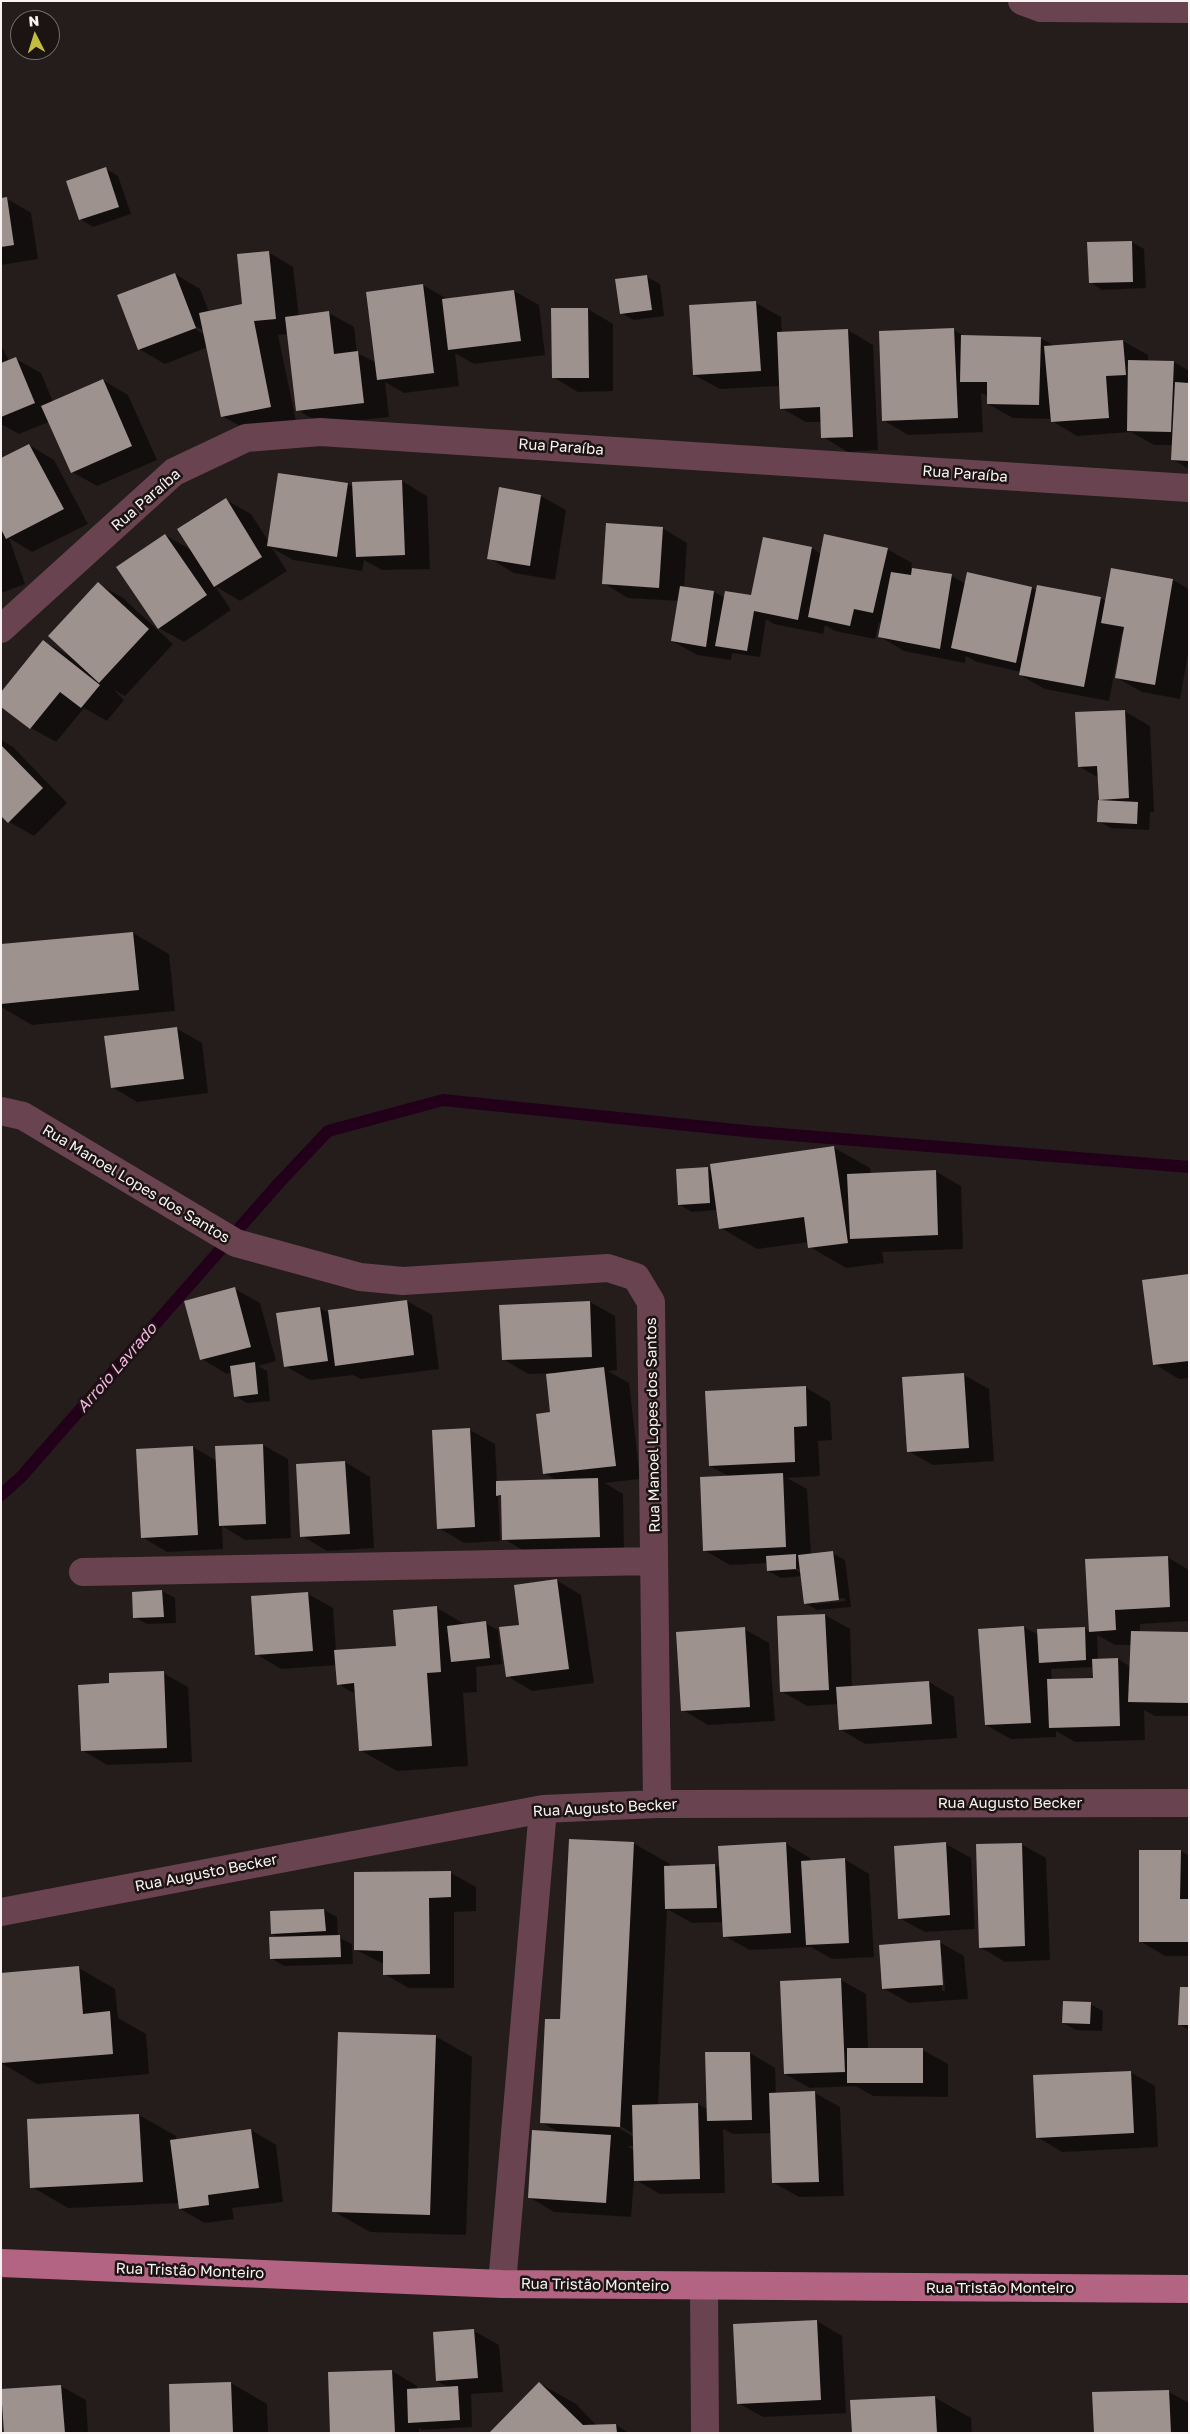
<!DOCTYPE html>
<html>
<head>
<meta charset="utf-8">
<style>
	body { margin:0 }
	#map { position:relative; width:1190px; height:2434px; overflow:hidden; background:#251c1c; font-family:"Golos Text",sans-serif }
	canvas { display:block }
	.frame { position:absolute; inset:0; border:2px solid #f9f2f3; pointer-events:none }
	.north { position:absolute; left:10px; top:10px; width:50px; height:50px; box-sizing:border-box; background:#1c1313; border:1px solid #746c6d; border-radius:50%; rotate:355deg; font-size:14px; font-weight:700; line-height:20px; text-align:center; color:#f9f2f3 }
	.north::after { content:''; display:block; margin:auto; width:18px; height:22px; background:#c3bd3f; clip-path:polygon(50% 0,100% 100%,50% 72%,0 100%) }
</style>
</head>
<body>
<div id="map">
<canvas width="1190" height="2434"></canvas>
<div class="frame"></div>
<div class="north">N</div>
</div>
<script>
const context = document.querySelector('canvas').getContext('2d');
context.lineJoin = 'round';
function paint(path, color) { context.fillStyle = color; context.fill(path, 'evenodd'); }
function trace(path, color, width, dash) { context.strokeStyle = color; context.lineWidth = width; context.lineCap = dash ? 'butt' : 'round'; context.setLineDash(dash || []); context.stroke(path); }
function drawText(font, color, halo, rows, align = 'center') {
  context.font = font + ' "Golos Text",sans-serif'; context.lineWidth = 5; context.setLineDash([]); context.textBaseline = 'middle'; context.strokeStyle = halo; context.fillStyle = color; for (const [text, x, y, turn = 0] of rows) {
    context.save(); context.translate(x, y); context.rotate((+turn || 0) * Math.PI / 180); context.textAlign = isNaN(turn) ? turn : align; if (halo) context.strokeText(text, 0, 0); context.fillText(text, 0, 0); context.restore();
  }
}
const shadow = new Path2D(`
	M106 169 118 176 131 214 93 227 80 219Z
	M6 198 31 213 38 259 1 265V199Z
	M1132 242 1144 249 1146 288 1102 290 1090 282Z
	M268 252 293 267 299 316 329 313 354 327 357 353 377 363 423 285 447 299 514 291 539 305 545 355 474 364 455 353 459 386 404 393 385 382 389 417 322 424 297 410 288 334 278 335 296 421 247 430 222 416 208 347 165 364 139 349 175 274 200 289 209 312 243 305ZM192 324 204 331V334L190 326Z
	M647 277 660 284 664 316 634 320 621 313Z
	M756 303 781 317 782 333 848 330 873 345 878 450 848 452 823 437 822 422H806L781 408 780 386 720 389 694 375Z
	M588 309 613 324V391L578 392 553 377Z
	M954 330 966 337 1040 338 1055 346 1123 341 1148 355V361L1174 362 1189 371V469L1172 459 1173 445H1154L1131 432 1077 436 1052 421V419L1013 418 988 404V396L981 393 983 432 908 435 883 420Z
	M1 345 9 361 16 359 41 373 53 402 103 380 128 395 157 460 97 486 72 472 49 422 19 434 1 424Z
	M29 445 54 460 88 524 32 552 9 538 25 584 1 593V460Z
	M402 481 427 496 430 569 382 570 364 560 362 571 293 560 272 548 287 571 240 601 215 586 231 610 184 642 159 628 165 535 193 551 226 500 251 514 269 542 348 484 354 487Z
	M500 489 541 496 566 510 555 580 514 573 489 558Z
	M662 528 687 543 684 588 714 592 725 598 752 597 764 538 812 548 821 554 887 549 912 563 911 569 952 576 966 584 1032 588 1037 591 1101 598 1106 601 1173 580 1189 589V648L1180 699 1142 692 1117 678 1124 635 1122 633 1109 701 1045 689 1020 675 1021 672 977 662 966 656 965 663 904 651 879 636 882 623H879L875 639 835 631 825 625 823 634 774 624 766 619 760 657 732 653 731 660 697 655 672 641 679 601 628 598 603 583Z
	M98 584 123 598 173 644 125 696 114 690 124 700 107 721 84 708 56 742 31 728 1 705 43 641 73 658Z
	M1124 711 1150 726 1154 812H1150L1149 830 1111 828 1098 821 1105 801 1100 799 1099 778 1080 767Z
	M1 740 13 747 67 803 34 836 9 822 1 814Z
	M133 933 169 954 175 1011 32 1025 1 1007V946Z
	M176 1028 202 1043 208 1093 137 1102 112 1087Z
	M833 1147 870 1168 871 1174 935 1171 961 1186 963 1249 882 1252 884 1263 846 1268 810 1247 809 1242 757 1249 721 1228 718 1210 692 1212 680 1205 708 1168 712 1171Z
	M1189 1275V1378L1179 1379 1154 1364Z
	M235 1289 260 1303 276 1361 258 1366 267 1371 270 1401 247 1403 235 1396 232 1372 227 1374 202 1359Z
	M407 1301 432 1315 439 1369 361 1379 353 1375 310 1380 285 1366 320 1308 329 1313Z
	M590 1302 615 1316 617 1370 608 1371 629 1383 640 1479 605 1483 623 1494 624 1551 529 1554 504 1539 502 1498 498 1495 500 1541 464 1543 439 1528 433 1431 470 1430 495 1444 497 1482 556 1480 544 1473 555 1373 528 1374 503 1359 500 1306Z
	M964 1375 989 1389 994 1461 933 1465 908 1451Z
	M805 1387 830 1402 832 1440 818 1441 820 1476 787 1478 807 1489 811 1555 832 1553 845 1560 851 1607 817 1610 805 1603 802 1576 781 1578 768 1571V1563L730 1565 704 1550 730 1477 710 1466ZM792 1565 801 1571V1573L790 1567ZM845 1598V1601L815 1604V1601Z
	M263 1445 288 1459 291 1538 245 1540 222 1526 223 1549 167 1552 142 1537 193 1447 217 1461Z
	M345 1462 370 1477 374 1548 327 1551 302 1536Z
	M1167 1557 1189 1570V1621L1140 1624V1632L1189 1633V1716H1155L1144 1710 1145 1740 1075 1742 1056 1731V1737L1011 1739 986 1725 1024 1627 1039 1635 1084 1628 1090 1632ZM1097 1635 1115 1645H1131V1667L1118 1659 1098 1660ZM1094 1667V1679L1052 1680 1051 1669Z
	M556 1580 581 1595 594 1683 532 1691 507 1676 521 1626Z
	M162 1591 175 1598 176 1623 147 1624 134 1617 133 1593Z
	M308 1594 333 1608 336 1651 397 1647 437 1608 466 1625 485 1623 498 1630 502 1664 476 1667 477 1692 463 1693 468 1766 397 1771 360 1750 357 1695 338 1684 336 1665 281 1669 256 1654Z
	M825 1615 850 1629 852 1687 929 1682 954 1697 957 1738 865 1744 840 1729 838 1704 807 1706 781 1691Z
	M744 1629 769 1643 775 1721 708 1725 683 1710Z
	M163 1673 188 1687 192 1762 107 1765 82 1750 110 1684Z
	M633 1843 670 1864 669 1867 715 1865 721 1869 785 1843 810 1858 811 1861 844 1859 869 1874 874 1957 832 1959 811 1947 750 1950 724 1936V1922L692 1923 667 1909 658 2105 698 2104 708 2110 750 2053 775 2068 776 2094 815 2093 840 2107 844 2196 799 2197 774 2183 772 2133 733 2134 723 2129 725 2193 660 2194 634 2179 631 2217 554 2212 529 2197 560 2133 541 2122 561 2021ZM615 2123 634 2134V2137L614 2125ZM627 2146H634V2150Z
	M946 1844 971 1858 975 1929 925 1932 899 1918Z
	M1021 1844 1046 1858 1050 1960 1005 1962 980 1947Z
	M1181 1851 1189 1856V1956H1165L1140 1941Z
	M451 1873 476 1887V1911L454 1912V1988H409L384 1974V1964L356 1950Z
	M324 1910 337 1917 338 1937 352 1944 353 1964 284 1966 271 1958 280 1938 272 1934V1912Z
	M939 1942 964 1956 968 1999 909 2003 883 1988ZM940 1956H942L945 1991H942Z
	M79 1968 115 1989 118 2018 146 2034 149 2074 37 2084 1 2063V1974Z
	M841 1980 866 1994 868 2049 923 2050 948 2064V2097L873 2096 856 2086 810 2088 785 2074Z
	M1189 1989V2030L1179 2024Z
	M1090 2004 1103 2011 1102 2031 1076 2030 1063 2023Z
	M435 2036 472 2057 466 2235 370 2232 333 2211Z
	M1130 2072 1155 2086 1158 2147 1062 2152 1037 2137Z
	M139 2115 176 2136V2140L251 2130 276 2145 283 2202 232 2208 234 2219 205 2223 180 2209 179 2203 68 2208 32 2187 28 2121Z
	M817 2321 842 2336 846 2413 763 2417 738 2403Z
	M474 2331 499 2345 503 2392 471 2394 472 2427 422 2430 419 2428V2433H332L329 2373 392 2371 417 2386V2390L450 2388 437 2381 434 2333Z
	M231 2383 267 2404 268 2433H171Z
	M539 2383 576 2404 597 2426 616 2425 629 2433H490Z
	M61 2386 86 2400 88 2433H5L2 2390Z
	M1169 2392 1189 2403V2433H1095L1094 2394Z
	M934 2397 971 2418 972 2433H853Z`);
const stream = new Path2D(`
	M1 1495 21 1477 278 1184 328 1131 443 1100 755 1132 1189 1167`);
const building = new Path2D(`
	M106 167 119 207 79 220 66 181Z
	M7 197 14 245 1 247V198Z
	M1132 241 1133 282 1089 283 1087 242Z
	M269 251 276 319 254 321 271 407 221 417 199 313 242 304 237 254Z
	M175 273 196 328 138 350 117 295Z
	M647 275 652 310 620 314 615 279Z
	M423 284 434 373 377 380 366 292Z
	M514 290 521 341 448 350 442 299Z
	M756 301 761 371 693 375 689 305Z
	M551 308H588L589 378H552Z
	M329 311 334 354 358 351 364 403 296 411 285 317Z
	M954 328 958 418 882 421 879 331Z
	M848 329 853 437 821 438 820 407 780 409 777 332Z
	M961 335 1041 337 1039 405 987 404V382H960Z
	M1123 340 1126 375 1106 376 1109 418 1051 422 1044 346Z
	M16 357 35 403 1 417V363Z
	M1128 360 1174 361 1171 432 1127 431Z
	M103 379 132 446 71 473 41 406Z
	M1175 382 1189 383V461L1171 460Z
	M29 444 64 509 6 539 1 529V458Z
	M278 473 348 483 337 557 267 546Z
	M402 480 405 555 356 557 352 482Z
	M499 487 541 495 530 566 487 559Z
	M226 498 262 557 214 587 177 529Z
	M606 523 663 527 659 588 602 584Z
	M165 534 207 595 158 629 116 567Z
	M824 534 888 548 873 613 854 609 850 626 808 617Z
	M763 537 812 547 798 620 754 611 747 651 715 646 725 591 751 595Z
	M912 568 952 574 940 649 878 637 891 572 911 575Z
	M1111 568 1173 579 1155 685 1115 678 1124 627 1101 623Z
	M967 572 1032 587 1016 663 951 648Z
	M98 582 149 629 99 683 48 636Z
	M1037 585 1101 597 1084 687 1019 675Z
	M680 586 714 591 706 647 671 641Z
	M43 640 100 685 81 708 60 692 30 729 1 707V692Z
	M1125 710 1129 798 1099 800 1097 766 1078 767 1075 712Z
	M1 745 43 788 8 823 1 816Z
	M1098 800 1138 802 1137 824 1097 822Z
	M133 932 139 990 1 1004V944Z
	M177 1027 184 1079 111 1088 104 1036Z
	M834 1146 848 1243 808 1248 804 1217 719 1229 710 1164Z
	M708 1167 710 1203 678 1205 676 1169Z
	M936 1170 938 1235 850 1239 847 1174Z
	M1189 1274V1361L1153 1365 1142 1280Z
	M235 1287 251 1347 200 1360 184 1301Z
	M407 1300 414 1355 335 1366 328 1310Z
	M590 1301 592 1357 502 1360 499 1305Z
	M320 1307 328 1361 284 1367 276 1313Z
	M255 1362 258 1394 234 1397 230 1366Z
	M604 1367 616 1466 543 1474 536 1414 550 1412 546 1374Z
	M964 1373 969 1448 907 1452 902 1377Z
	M806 1386 807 1426 794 1427 795 1462 709 1466 705 1391Z
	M470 1428 475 1527 437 1529 432 1430Z
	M263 1444 266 1524 219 1526 215 1446Z
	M193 1446 198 1535 141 1538 136 1449Z
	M345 1461 350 1534 300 1537 296 1464Z
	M783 1473 786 1547 703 1551 700 1477Z
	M598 1478 600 1537 502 1540 501 1495 496 1496V1481Z
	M833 1551 839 1600 804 1604 798 1555Z
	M796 1554V1569L767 1571 766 1556Z
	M1168 1556 1170 1607 1115 1610 1116 1630 1089 1632 1085 1559Z
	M557 1579 569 1669 506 1677 499 1627 519 1625 514 1585Z
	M162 1590 164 1617 133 1618 132 1592Z
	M308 1592 313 1651 255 1655 251 1596Z
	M437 1606 441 1672 427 1673 432 1746 359 1751 354 1683 337 1685 334 1650 396 1646 393 1610Z
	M825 1614 829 1690 780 1692 777 1616Z
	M486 1621 490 1658 451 1662 447 1626Z
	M1024 1626 1031 1723 985 1725 978 1629Z
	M745 1627 750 1707 681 1711 676 1632Z
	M1085 1627 1086 1660 1039 1663 1037 1629Z
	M1131 1631 1189 1632V1703L1128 1702Z
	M1118 1658 1120 1726 1049 1728 1047 1679 1093 1678 1092 1659Z
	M164 1671 167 1748 81 1751 78 1685 109 1683V1673Z
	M929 1681 932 1724 839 1730 836 1687Z
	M569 1839 634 1842 620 2127 540 2123 545 2019H560Z
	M786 1842 791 1933 723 1937 718 1846Z
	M946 1842 950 1915 898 1919 894 1846Z
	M1022 1843 1025 1946 979 1948 976 1844Z
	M1139 1850H1181L1180 1899H1189V1942H1139Z
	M845 1858 849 1943 806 1945 801 1861Z
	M715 1864 717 1908 665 1909 664 1866Z
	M451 1871V1897L429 1898 430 1974 383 1975V1951L354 1950V1872Z
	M324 1909 326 1931 271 1934 270 1911Z
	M340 1935 341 1957 270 1959 269 1937Z
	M940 1940 943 1985 882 1989 879 1945Z
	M79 1966 83 2014 110 2011 113 2054 1 2063V1973Z
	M841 1978 845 2072 784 2074 780 1981Z
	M1180 1987H1189V2025H1178Z
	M1063 2001 1091 2002 1090 2024 1062 2023Z
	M338 2032 436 2035 430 2215 332 2212Z
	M847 2048H923V2083H847Z
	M705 2052H750L752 2120 707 2121Z
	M1131 2071 1134 2133 1036 2138 1033 2075Z
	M815 2091 819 2182 772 2183 769 2093Z
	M698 2103 700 2179 634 2181 632 2105Z
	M139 2114 143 2182 30 2188 27 2119Z
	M251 2129 259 2188 208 2195 209 2205 179 2209 170 2140Z
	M532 2130 611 2135 606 2203 528 2198Z
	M817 2320 821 2400 737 2404 733 2324Z
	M474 2329 478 2378 436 2381 433 2332Z
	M392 2370 395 2433H330L328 2372Z
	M231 2382 233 2433H170L169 2384Z
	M539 2382 583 2425 616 2424 617 2433H489Z
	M61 2385 65 2433H4L1 2389Z
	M458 2386 460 2420 408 2423 407 2389Z
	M1169 2390 1171 2433H1094L1092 2392Z
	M935 2396 937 2433H852L850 2400Z`);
const minor = new Path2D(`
	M1022 1 1041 8 1189 9
	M1 629 174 472 246 438 320 432 1189 488
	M1 1111 23 1116 236 1243 360 1277 403 1281 608 1268 636 1277 651 1302 657 1804
	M83 1572 654 1561
	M1 1912 543 1809 657 1804 1189 1803
	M502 2284 543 1809
	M704 2287 705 2433`);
const major = new Path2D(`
	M1 2263 502 2284 1189 2289`);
const streetNames = [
	["Rua Paraíba",561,447,4],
	["Rua Paraíba",965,474,4],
	["Rua Paraíba",146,500,-41],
	["Rua Manoel Lopes dos Santos",136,1184,31],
	["Rua Manoel Lopes dos Santos",653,1425,-91],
	["Rua Augusto Becker",1010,1803],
	["Rua Augusto Becker",605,1808,-3],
	["Rua Augusto Becker",206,1873,-11],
	["Rua Tristão Monteiro",190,2271,2],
	["Rua Tristão Monteiro",595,2285,1],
	["Rua Tristão Monteiro",1000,2288]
];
const waterNames = [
	["Arroio Lavrado",117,1368,-49]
];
paint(shadow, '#0007');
trace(stream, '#22001a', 12);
paint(building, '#9e928f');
trace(minor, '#694350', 28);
trace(major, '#b36482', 28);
drawText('15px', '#f9f2f3', '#1c1313', streetNames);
drawText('italic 16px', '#f4b4e0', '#1c1313', waterNames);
</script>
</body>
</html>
